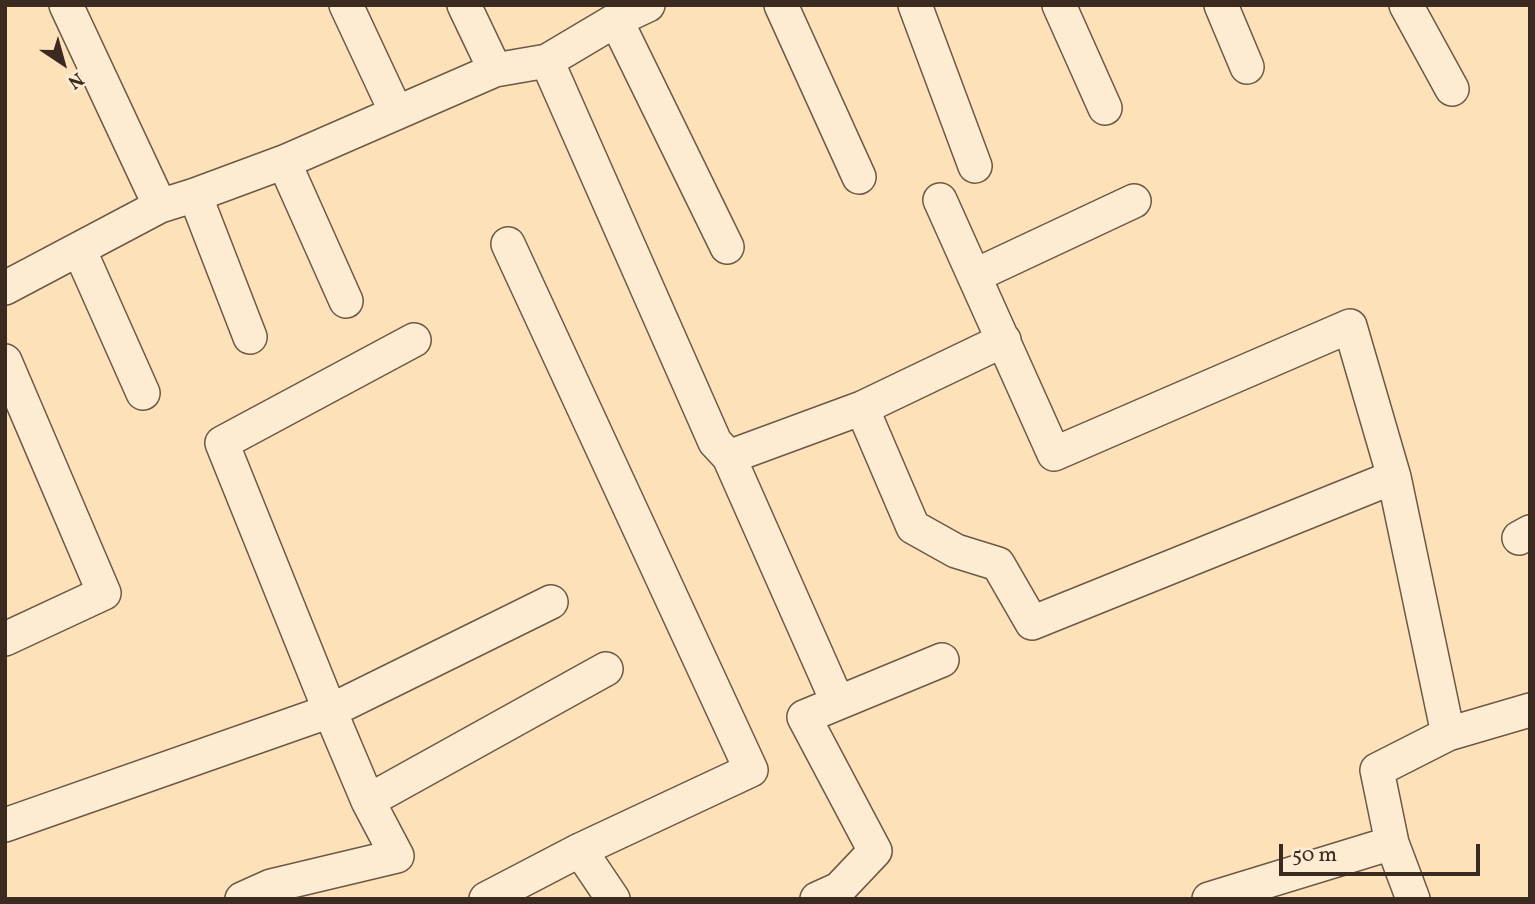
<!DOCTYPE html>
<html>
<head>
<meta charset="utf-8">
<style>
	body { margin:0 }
	#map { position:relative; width:1535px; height:904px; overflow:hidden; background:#fde2b9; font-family:Vollkorn,serif }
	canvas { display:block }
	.frame { position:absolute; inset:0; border:7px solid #3a2a1f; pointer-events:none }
	.north { position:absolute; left:28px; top:28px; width:70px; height:70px; -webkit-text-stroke:5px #feecd2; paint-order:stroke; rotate:144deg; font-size:19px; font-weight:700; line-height:28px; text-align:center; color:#3a2a1f }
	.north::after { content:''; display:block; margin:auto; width:24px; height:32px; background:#3a2a1f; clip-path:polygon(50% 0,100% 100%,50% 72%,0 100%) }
	.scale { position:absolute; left:1279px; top:844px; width:201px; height:32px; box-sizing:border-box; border:4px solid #3a2a1f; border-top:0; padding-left:9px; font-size:21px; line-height:24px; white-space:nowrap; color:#3a2a1f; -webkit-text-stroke:5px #feecd2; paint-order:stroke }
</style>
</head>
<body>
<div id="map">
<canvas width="1535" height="904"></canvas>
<div class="frame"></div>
<div class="north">N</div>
<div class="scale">50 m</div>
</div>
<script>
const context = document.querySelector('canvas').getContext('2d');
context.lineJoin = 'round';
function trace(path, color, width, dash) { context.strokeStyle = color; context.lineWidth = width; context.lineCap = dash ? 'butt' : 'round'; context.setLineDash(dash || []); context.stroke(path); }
const minor = new Path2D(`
	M66 5 160 206
	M346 5 396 112
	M464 5 495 70
	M781 5 859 177
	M915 5 975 166
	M1059 5 1105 108
	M1221 5 1247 67
	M1406 5 1452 89
	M616 20 727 247
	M547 61 715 442 729 457 862 408 913 527 956 551 998 564 1032 623 1394 477 1448 734 1530 710
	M284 162 346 301
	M195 195 250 337
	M940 200 1054 454 1350 326 1394 477
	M79 249 143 393
	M974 276 1134 201
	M5 288 160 206 195 195 284 162 495 70 547 61 616 20 648 5
	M5 361 104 593 5 639
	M862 408 1004 340
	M729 457 838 703
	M1519 538 1530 532
	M368 801 606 669
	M5 825 330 711 222 443 414 340
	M1392 843 1413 899
	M580 850 613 899
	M242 899 271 886 397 856 368 801 330 711 551 602
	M486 899 580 850 751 770 508 244
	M817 899 839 889 875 851 804 717 942 660
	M1209 899 1392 843 1377 770 1448 734`);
trace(minor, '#6b5846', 36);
trace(minor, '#feecd2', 33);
</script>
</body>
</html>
